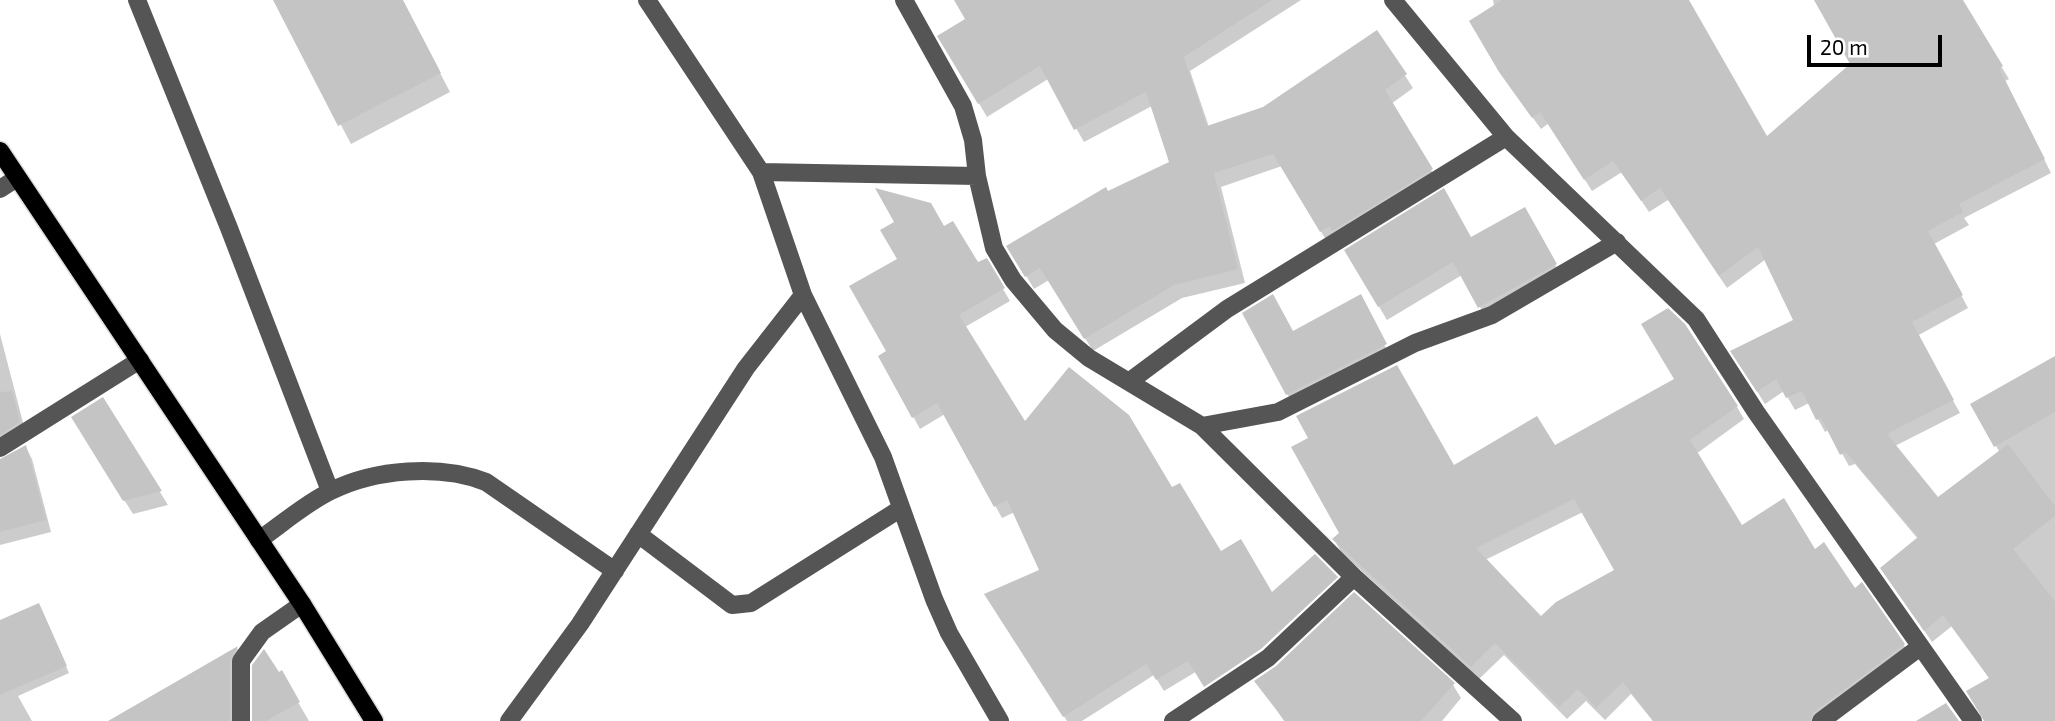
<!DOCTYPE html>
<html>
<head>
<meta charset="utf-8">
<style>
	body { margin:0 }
	#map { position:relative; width:2055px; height:721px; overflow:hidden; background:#fff; font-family:"Exo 2",sans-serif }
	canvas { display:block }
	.scale { position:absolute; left:1807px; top:35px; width:135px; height:32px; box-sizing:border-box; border:4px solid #000; border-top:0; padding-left:9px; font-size:21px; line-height:24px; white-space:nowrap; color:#000; -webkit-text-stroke:5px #fff; paint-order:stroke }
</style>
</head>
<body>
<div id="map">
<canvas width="2055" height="721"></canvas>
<div class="scale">20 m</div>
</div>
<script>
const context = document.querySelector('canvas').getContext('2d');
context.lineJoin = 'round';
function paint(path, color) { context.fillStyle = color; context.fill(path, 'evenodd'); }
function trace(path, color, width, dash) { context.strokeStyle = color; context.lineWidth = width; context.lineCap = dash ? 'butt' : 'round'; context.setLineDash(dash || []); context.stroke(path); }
const shadow = new Path2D(`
	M275 0H402L450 92 351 144Z
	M963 0H1301L1190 71 1209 127 1264 108 1377 32 1413 88 1391 104 1439 183 1329 245 1282 166 1221 187 1245 283 1182 298 1093 351 1049 280 1034 289 1009 247 1107 193 1171 163 1152 106 1084 142 1048 79 987 117 940 37 967 20Z
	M1493 0H1687L1767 138 1852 65 1816 0H1942L1969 14 2009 79 2005 81 2051 173 1964 218 1969 225 1934 244 1968 308 1917 336 1960 413 1895 446 1937 500 2000 453 1973 405 2055 358V721H1985L1990 679 1952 626 1932 642 1882 569 1918 539 1855 464 1849 466 1829 430 1825 432 1809 403 1795 410 1784 391 1765 404 1740 364 1795 321 1766 259 1727 288 1668 200 1649 212 1622 172 1592 191 1549 123 1541 129 1509 85Z
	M1525 209 1563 279 1488 321 1462 275 1387 320 1346 251 1470 239Z
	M944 229 978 265 986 260 1010 301 965 327 1024 424 1172 490 1221 553 1285 618 1164 691 1154 675 1082 721H1067L993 607 1041 571 1015 512 1002 518 945 414 920 429 880 356 889 352 899 259Z
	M1368 310 1391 359 1295 408 1244 314 1293 333Z
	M0 334 26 434 0 451Z
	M103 399 160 492 168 505 133 514 81 431Z
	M1737 407 1744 419 1696 454 1741 527 1814 551 1854 591 1904 645 1911 658 1827 721H1653L1631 694 1605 720 1586 701 1567 719 1504 655 1479 679 1341 552 1334 539 1454 467ZM1583 512 1616 571 1541 618 1485 560Z
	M26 447 32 459 51 532 0 545V461Z
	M47 623 69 673 18 696 32 721H0V642Z
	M237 648 243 658 236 721H123L141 704Z
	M281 673 309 721H253L278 674Z
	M1259 684 1453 685 1461 698 1442 721H1284Z`);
const building = new Path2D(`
	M273 0H403L441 73 338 126Z
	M954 0H1272L1184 57 1207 126 1263 107 1377 30 1407 74 1385 90 1433 169 1332 231 1330 226 1320 232 1273 154 1214 173 1238 269 1174 285 1084 339 1040 268 1025 277 1006 246 1106 187 1108 191 1169 162 1146 92 1074 130 1040 66 978 104 937 36 965 19Z
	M1502 0H1689L1767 136 1850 64 1814 0H1963L2003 66 1999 68 2045 159 1959 204 1963 212 1928 231 1963 295 1912 322 1954 400 1887 434 1938 497 2008 444 2055 506V516L2013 549 2055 601V721H1984L1966 691 1989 678 1943 615 1924 631 1880 568 1918 537 1846 452 1840 455 1821 418 1816 420 1802 391 1786 398 1776 379 1757 392 1730 351 1793 320 1758 247 1719 276 1660 188 1641 201 1613 161 1584 180 1540 112 1532 118 1499 72 1469 21Z
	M875 188 931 203 944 226 953 221 978 262 987 258 1005 288 959 315 1025 421 1069 367 1129 415 1172 487 1180 483 1221 551 1241 539 1272 592 1315 554 1338 577 1261 649 1204 687 1188 661 1156 680 1146 664 1063 717 984 594 1039 570 1007 500 994 507 937 403 912 418 878 356 886 351 849 286 897 259 880 230 894 222Z
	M1444 188 1471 237 1525 207 1557 264 1478 308 1453 262 1378 307 1344 250Z
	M1273 294 1293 331 1361 294 1387 344 1286 395 1242 313Z
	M1668 308 1685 324 1738 406 1690 440 1742 525 1784 498 1815 549 1824 542 1855 588 1862 582 1905 644 1814 712 1810 721H1653L1623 682 1596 708 1578 689 1559 707 1495 643 1471 667 1332 539 1339 533 1291 447 1308 438 1296 416 1397 365 1454 465 1537 416 1555 445 1674 379 1641 324ZM1574 499 1614 570 1556 602 1541 616 1476 548Z
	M2055 356V412L1994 447 1970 404Z
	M12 391 20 422 0 435V392Z
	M103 397 162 491 123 501 71 417Z
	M26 445 46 520 0 532V459Z
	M1354 592 1455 683 1421 721H1285L1254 681 1276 666Z
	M39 603 67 666 0 695V620Z
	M238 646 230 661V721H108Z
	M264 649 279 672 282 670 300 702 266 721H252V665Z
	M1946 703 1959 721H1916Z`);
const minor = new Path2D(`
	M137 0 229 228 330 491
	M647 0 761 172 803 295 883 457 934 599 949 633 1000 721
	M904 0 963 106 973 140 977 176 994 248 1013 280 1055 330 1089 358 1202 426 1354 577 1513 721
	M1393 0 1506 137 1696 319 1756 412 1973 721
	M761 172 977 176
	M0 189 17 178
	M1130 381 1227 309 1506 137
	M1202 426 1278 412 1415 343 1492 315 1617 242
	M0 448 140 360
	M638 534 732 605 751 603 900 509
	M259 540C282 524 306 503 331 491 375 469 440 464 486 482L615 571
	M241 721V661L262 632 302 604
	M509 721 580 624 746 368 803 295
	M1173 721 1268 658 1354 577
	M1821 721 1920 647`);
const major = new Path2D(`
	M0 151 302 604 374 721`);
paint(shadow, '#0003');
paint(building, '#c4c4c4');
trace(major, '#dbdbdb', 21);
trace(minor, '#555', 18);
trace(major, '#000', 18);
</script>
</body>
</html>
